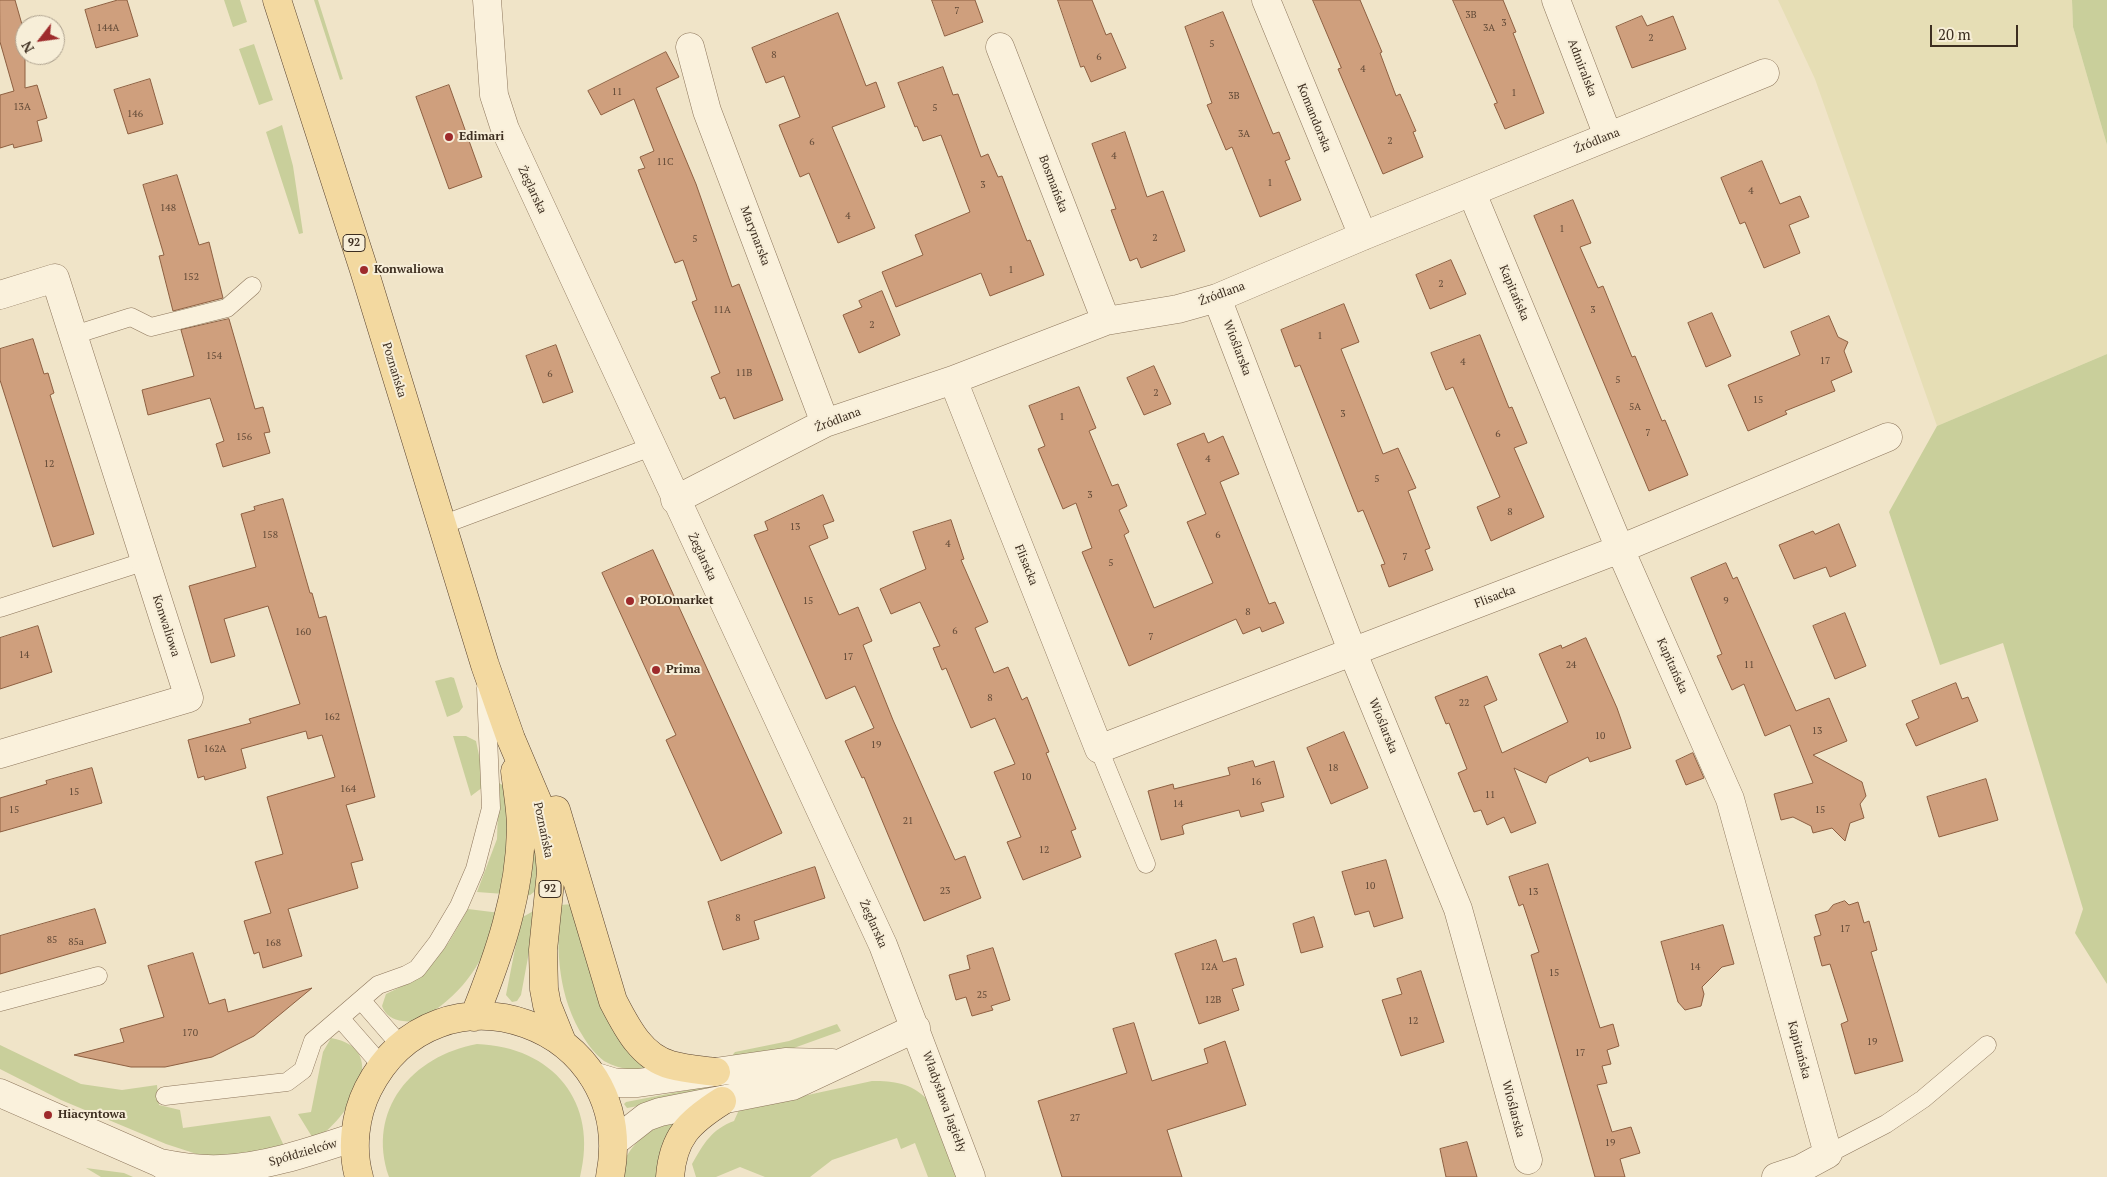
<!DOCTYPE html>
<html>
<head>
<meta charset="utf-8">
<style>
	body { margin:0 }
	#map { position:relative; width:2107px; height:1177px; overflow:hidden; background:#f0e4c8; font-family:"PT Serif",serif }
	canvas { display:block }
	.north { position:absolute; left:15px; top:15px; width:50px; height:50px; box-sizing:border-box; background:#f7eed8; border:1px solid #ada18e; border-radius:50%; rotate:240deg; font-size:14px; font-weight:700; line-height:20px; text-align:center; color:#3d2e20 }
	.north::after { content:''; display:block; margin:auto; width:18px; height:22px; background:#9e2a2b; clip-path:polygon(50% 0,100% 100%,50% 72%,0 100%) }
	.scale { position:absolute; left:1930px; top:25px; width:88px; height:22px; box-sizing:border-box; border:2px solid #3d2e20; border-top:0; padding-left:6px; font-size:15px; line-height:18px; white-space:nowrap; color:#3d2e20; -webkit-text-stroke:4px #f7eed8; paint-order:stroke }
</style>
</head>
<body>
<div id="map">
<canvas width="2107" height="1177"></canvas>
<div class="north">N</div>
<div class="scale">20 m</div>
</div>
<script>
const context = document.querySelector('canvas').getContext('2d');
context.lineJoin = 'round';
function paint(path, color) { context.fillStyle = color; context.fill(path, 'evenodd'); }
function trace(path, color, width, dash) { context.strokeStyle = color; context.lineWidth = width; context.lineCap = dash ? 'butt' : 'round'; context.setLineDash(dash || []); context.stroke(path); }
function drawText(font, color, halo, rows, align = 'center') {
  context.font = font + ' "PT Serif",serif'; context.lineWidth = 4; context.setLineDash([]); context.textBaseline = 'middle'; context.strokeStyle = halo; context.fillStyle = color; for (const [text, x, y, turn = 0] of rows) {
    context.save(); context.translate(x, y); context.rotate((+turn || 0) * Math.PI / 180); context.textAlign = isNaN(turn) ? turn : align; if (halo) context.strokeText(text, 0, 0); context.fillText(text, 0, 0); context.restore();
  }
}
const farmland = new Path2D(`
	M1778 0H2072L2073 27 2107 145V354L1937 426 1815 79Z`);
const green = new Path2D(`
	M224 0H240L247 22 233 27Z
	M314 0H318L343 79 340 80Z
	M2072 0H2107V145L2073 27Z
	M254 44 273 100 259 105 239 49Z
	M282 125 293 166 303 233 299 234 266 132Z
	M2107 354V984L2075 933 2083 909 2003 643 1940 665 1889 512 1937 426Z
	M451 677 454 678 463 707 459 712 447 717 435 681Z
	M453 736H466L476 741 484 779 483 787 471 796Z
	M499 783 504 786 509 839 504 894 477 892 497 839Z
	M530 820 542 886 530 895 525 896Z
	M572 904 660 1071C641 1071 621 1071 604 1061 596 1055 589 1046 584 1038 558 997 556 952 560 905Z
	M468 909 500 913C487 953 470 986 435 1010 425 1017 415 1023 403 1021 393 1020 385 1015 382 1006L386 994 423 976 449 942Z
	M537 909 521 995 517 1001 512 1002 506 995 521 918Z
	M837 1024 841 1031 791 1049 726 1063 735 1052 789 1041Z
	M331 1038C395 1049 346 1122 314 1140L298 1114 311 1112 323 1052Z
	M477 1044C553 1047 599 1102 580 1177H389C366 1110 412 1056 477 1044Z
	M0 1045 81 1084 122 1090 157 1085 159 1105 180 1110 183 1128 270 1116 285 1148 209 1158 166 1144 61 1100 0 1069Z
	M872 1081C894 1081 911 1083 927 1099L956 1177H928L915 1143 901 1149 897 1138 832 1160 810 1177H765L740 1167 716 1177H696L692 1164C704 1143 712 1129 734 1121L739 1110Z
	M709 1086 710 1093 627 1108 624 1104 626 1102Z
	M675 1116 680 1121 658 1177H622C622 1145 651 1131 675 1116Z
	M86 1168 124 1173 133 1177H101Z`);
const building = new Path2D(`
	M0 0H15L25 35V88L37 85 47 118 37 121 42 141 14 148 13 144 0 148V95L14 91 0 42Z
	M118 0H127L138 36 96 48 85 10Z
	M932 0H975L983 22 945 36Z
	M1058 0H1092L1106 35 1111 33 1126 68 1091 82 1084 66 1081 67Z
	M1313 0H1360L1382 52 1380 53 1396 96 1400 94 1416 131 1413 132 1423 157 1383 174 1338 69 1341 68Z
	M1453 0H1503L1516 32 1513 33 1544 113 1505 129 1494 104 1497 103Z
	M1223 12 1273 134 1279 132 1290 159 1285 161 1301 200 1260 217 1232 147 1226 150 1207 105 1212 103 1185 27Z
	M838 13 866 86 876 82 885 107 832 127 875 228 838 243 809 173 800 177 779 125 800 117 784 76 766 83 752 48Z
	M1642 16 1647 26 1673 16 1686 49 1632 68 1616 27Z
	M666 52 679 77 656 88 696 184 732 287 739 284 783 400 734 419 725 397 720 399 711 377 720 373 692 302 697 300 683 260 675 263 638 170 645 168 640 157 654 151 634 99 601 115 588 91Z
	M943 67 953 95 958 94 981 157 988 154 998 177 1002 176 1027 241 1030 240 1044 275 990 296 981 273 896 307 882 272 923 255 915 235 970 212 941 135 923 141 917 126 915 127 898 83Z
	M150 79 163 124 128 134 114 90Z
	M449 85 482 177 449 189 416 97Z
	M1125 132 1147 197 1163 191 1185 251 1141 268 1137 258 1130 261 1111 210 1116 209 1092 144Z
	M1762 161 1780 204 1800 196 1809 217 1789 225 1800 253 1764 268 1745 222 1740 224 1721 178Z
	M177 175 199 245 209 242 223 298 173 311 159 256 164 255 143 185Z
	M1573 200 1591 243 1580 247 1598 288 1603 286 1632 357 1635 356 1662 421 1665 420 1688 475 1649 491 1534 216Z
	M1451 260 1466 294 1430 309 1416 275Z
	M882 291 900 335 859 353 843 315 862 307 859 301Z
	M1344 304 1359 342 1341 349 1383 454 1398 448 1416 488 1408 491 1430 548 1425 550 1433 570 1389 587 1381 565 1385 564 1363 510 1358 512 1300 365 1295 367 1281 330Z
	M1712 313 1731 356 1706 367 1688 323Z
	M1829 316 1838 337 1848 342 1844 351 1852 372 1831 381 1835 391 1785 411 1787 414 1748 431 1728 385 1800 355 1791 332Z
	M229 319 255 409 263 407 270 432 264 433 270 453 223 467 216 444 224 441 210 398 148 415 142 390 194 376 181 330Z
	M1480 335 1509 408 1512 407 1527 443 1514 448 1544 517 1491 541 1477 507 1500 497 1453 387 1446 390 1431 353Z
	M33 339 44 374 48 373 54 393 50 395 94 534 53 547 0 380V349Z
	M556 345 573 392 543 403 526 356Z
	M1154 366 1171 404 1144 415 1127 378Z
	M1079 387 1096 428 1089 431 1112 486 1118 484 1127 506 1119 510 1129 532 1124 535 1154 608 1213 583 1187 522 1206 514 1177 444 1204 433 1208 443 1223 436 1239 474 1220 482 1269 604 1275 602 1284 623 1262 632 1260 627 1243 634 1236 619 1129 666 1082 552 1092 548 1076 503 1063 509 1038 449 1045 446 1029 406Z
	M823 495 834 521 823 525 828 538 809 546 839 615 858 607 872 641 863 645 893 720 955 860 965 856 981 898 924 921 864 777 862 778 845 741 874 728 855 686 826 699 754 535 768 530 765 522Z
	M283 499 310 593H312L319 618 326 616 375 797 346 805 363 860 351 863 358 888 288 909 302 956 263 968 259 952 254 954 244 921 271 913 255 862 283 854 267 797 335 777 322 735 308 739 306 731 241 749 246 768 205 780 204 776 198 778 188 740 251 723 249 719 300 704 268 606 224 619 235 656 211 663 189 586 256 567 241 514 255 510 254 507Z
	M951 520 964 559 961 560 988 622 975 628 994 673 1008 667 1022 700 1027 697 1049 752 1046 753 1076 829 1071 831 1081 857 1023 880 1007 842 1021 837 994 772 1015 764 995 718 971 728 946 668 942 670 933 648 940 646 920 602 891 614 880 589 926 569 913 532Z
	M1839 524 1856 566 1830 577 1826 567 1794 579 1779 545 1813 531 1815 534Z
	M653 550 782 833 721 861 666 740 676 735 602 573Z
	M1726 563 1733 579 1737 577 1796 711 1829 698 1847 741 1813 755 1862 782 1866 796 1860 804 1864 818 1850 823 1845 841 1832 828 1813 833 1811 826 1793 817 1781 820 1774 794 1813 783 1790 725 1765 736 1744 684 1732 690 1717 656 1722 654 1691 578Z
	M1845 613 1866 666 1835 679 1813 626Z
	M38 626 52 672 0 689V638Z
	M1586 638 1617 708 1631 748 1590 762 1588 757 1549 776 1546 783 1514 768 1536 823 1511 833 1504 817 1487 825 1481 810 1474 812 1458 773 1467 769 1449 723 1446 724 1435 697 1487 676 1497 700 1484 706 1502 753 1568 722 1539 654 1561 645 1562 648Z
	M1956 683 1962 699 1968 697 1978 721 1916 746 1906 724 1919 718 1912 701Z
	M1344 732 1368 788 1331 804 1307 748Z
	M1693 753 1704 778 1686 785 1676 761Z
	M1253 761 1255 767 1274 761 1284 797 1261 803 1264 811 1241 817 1239 810 1185 824 1182 826 1184 834 1161 840 1148 791 1173 784 1174 789 1230 775 1228 768Z
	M92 768 102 803 0 832V798L47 784 46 781Z
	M1986 779 1998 820 1939 837 1927 797Z
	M1386 860 1403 918 1374 927 1369 911 1355 915 1342 872Z
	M1548 864 1600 1028 1613 1024 1619 1046 1607 1050 1611 1064 1602 1066 1607 1083 1597 1085 1612 1132 1631 1127 1640 1153 1620 1159 1625 1177H1595L1531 955 1539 952 1523 904 1519 906 1509 877Z
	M815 867 825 898 754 921 759 939 723 950 708 902Z
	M1845 901 1849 905 1858 902 1864 923 1869 921 1877 950 1871 952 1903 1061 1855 1074 1841 1024 1848 1021 1830 964 1822 966 1814 937 1821 935 1815 915 1828 911 1833 905Z
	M95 909 106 943 0 974V936Z
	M1314 917 1323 947 1301 953 1293 924Z
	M1723 925 1734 964 1722 967 1702 987 1704 994 1701 1006 1685 1010 1678 1002 1661 942Z
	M1216 940 1223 962 1236 958 1240 972 1244 985 1232 989 1239 1010 1199 1024 1175 954Z
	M993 948 1010 1000 991 1006 993 1010 972 1016 966 997 956 1000 949 975 970 969 967 956Z
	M193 953 209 1004 225 999 228 1012 312 988 254 1036 212 1057 165 1067H131L74 1055 124 1042 120 1029 164 1017 148 966Z
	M1421 971 1444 1042 1401 1056 1382 1000 1402 994 1397 979Z
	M1134 1023 1152 1081 1208 1063 1204 1049 1225 1041 1246 1105 1167 1130 1182 1177H1062L1038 1101 1127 1073 1113 1029Z
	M1467 1142 1477 1177H1446L1440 1149Z`);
const service = new Path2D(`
	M74 335 131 317 151 327 227 308 252 286
	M442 525 651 447
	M0 608 146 561
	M1099 749 1146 864
	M361 1000 401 1046
	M0 1002 98 976
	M340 1018 382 1066
	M165 1096 287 1082 303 1070 313 1041 378 985 406 975 417 969 437 943 459 906 475 869 491 808 486 688
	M1828 1154 1886 1124 1923 1099 1987 1045`);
const minor = new Path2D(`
	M487 0 494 95 505 129 883 945 971 1177
	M1266 0 1363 236
	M1556 0 1608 136
	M690 47 707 111 825 423
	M1000 47 1106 321
	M1472 193 1620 549 1730 799 1828 1154 1800 1169 1776 1177
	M0 295 55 278 189 698 0 754
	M1217 298 1353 653 1458 909 1528 1160
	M953 380 1099 749 1620 549 1888 437
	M675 500 825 423 953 380 1106 321 1178 309 1217 298 1363 236 1765 73
	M593 1076 616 1083H638L785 1062 832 1063
	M614 1142 646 1117 660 1112 792 1086 916 1028`);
const tertiary = new Path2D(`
	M0 1093 160 1163 175 1173
	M160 1163C180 1167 201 1170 221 1169 267 1167 312 1151 355 1137`);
const primary = new Path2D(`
	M277 0 364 270 485 665 511 739 539 805 549 851 551 872 543 950 544 989 547 1005 562 1042
	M556 810 613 1001C626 1026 641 1057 671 1065 685 1069 701 1070 716 1072
	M474 1017C499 955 520 895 521 828 521 809 517 789 515 771
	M359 1177C351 1148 355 1115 368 1089 437 952 640 1023 610 1177
	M670 1177C673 1137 689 1122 722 1101`);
const markers = [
	[449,137,5,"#9e2a2b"],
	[364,270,5,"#9e2a2b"],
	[630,601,5,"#9e2a2b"],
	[656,670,5,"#9e2a2b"],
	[48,1115,5,"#9e2a2b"]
];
const numberNames = [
	["7",957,11],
	["3B",1471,15],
	["3",1504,23],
	["144A",108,28],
	["3A",1489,28],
	["2",1651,38],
	["5",1212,44],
	["8",774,55],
	["6",1099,57],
	["4",1363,69],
	["11",617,92],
	["1",1514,93],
	["3B",1234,96],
	["13A",22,107],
	["5",935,108],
	["146",135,114],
	["3A",1244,134],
	["2",1390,141],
	["6",812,142],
	["4",1114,156],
	["11C",665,162],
	["1",1270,183],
	["3",983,185],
	["4",1751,191],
	["148",168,208],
	["4",848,216],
	["1",1562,229],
	["2",1155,238],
	["5",695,239],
	["1",1011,270],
	["152",191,277],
	["2",1441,284],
	["11A",722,310],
	["3",1593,310],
	["2",872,325],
	["1",1320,336],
	["154",214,356],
	["17",1825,361],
	["4",1463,362],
	["11B",744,373],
	["6",550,374],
	["5",1618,380],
	["2",1156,393],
	["15",1758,400],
	["5A",1635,407],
	["3",1343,414],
	["1",1062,417],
	["7",1648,433],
	["6",1498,434],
	["156",244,437],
	["4",1208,459],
	["12",49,464],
	["5",1377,479],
	["3",1090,495],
	["8",1510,512],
	["13",795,527],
	["158",270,535],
	["6",1218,535],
	["4",948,544],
	["7",1405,557],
	["5",1111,563],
	["15",808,601],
	["9",1726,601],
	["8",1248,612],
	["6",955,631],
	["160",303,632],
	["7",1151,637],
	["14",24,655],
	["17",848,657],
	["24",1571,665],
	["11",1749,665],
	["8",990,698],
	["22",1464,703],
	["162",332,717],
	["13",1817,731],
	["10",1600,736],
	["19",876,745],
	["162A",215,749],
	["18",1333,768],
	["10",1026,777],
	["16",1256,782],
	["164",348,789],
	["15",74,792],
	["11",1490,795],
	["14",1178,804],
	["15",14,810],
	["15",1820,810],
	["21",908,821],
	["12",1044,850],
	["10",1370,886],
	["23",945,891],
	["13",1533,892],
	["8",738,918],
	["17",1845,929],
	["85",52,940],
	["85a",76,942],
	["168",273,943],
	["12A",1209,967],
	["14",1695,967],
	["15",1554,973],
	["25",982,995],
	["12B",1213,1000],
	["12",1413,1021],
	["170",190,1033],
	["19",1872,1042],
	["17",1580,1053],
	["27",1075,1118],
	["19",1610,1143]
];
const shields = [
	[354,243,22],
	[550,889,22]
];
const shieldNames = [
	["92",354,243],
	["92",550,889]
];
const streetNames = [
	["Admiralska",1582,68,69],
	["Komandorska",1314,118,68],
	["Źródlana",1597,141,-22],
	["Bosmańska",1053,184,69],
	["Żeglarska",532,190,65],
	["Marynarska",755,236,69],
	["Kapitańska",1514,293,67],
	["Źródlana",1222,294,-20],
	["Wioślarska",1237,348,69],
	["Poznańska",394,370,73],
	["Źródlana",838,420,-21],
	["Żeglarska",702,557,65],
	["Flisacka",1026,565,68],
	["Flisacka",1495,597,-21],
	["Konwaliowa",166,626,72],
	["Kapitańska",1672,666,66],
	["Wioślarska",1383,726,68],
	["Poznańska",543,830,78],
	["Żeglarska",873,924,66],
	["Kapitańska",1799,1050,75],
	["Władysława Jagiełły",944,1102,70],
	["Wioślarska",1513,1109,75],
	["Spółdzielców",303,1153,-16]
];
const poiNames = [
	["Edimari",459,137],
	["Konwaliowa",374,270],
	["POLOmarket",640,601],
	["Prima",666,670],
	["Hiacyntowa",58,1115]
];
paint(farmland, '#e6deb5');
paint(green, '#c9cf9b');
paint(building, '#cf9f7d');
trace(building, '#8d5f41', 1);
trace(service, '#8d765c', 19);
trace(minor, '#8d765c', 29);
trace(tertiary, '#8d765c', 29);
trace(primary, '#5b4430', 29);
trace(service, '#faf1dc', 18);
trace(minor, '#faf1dc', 28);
trace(tertiary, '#faf1dc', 28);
trace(primary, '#f3d9a0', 28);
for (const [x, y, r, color] of markers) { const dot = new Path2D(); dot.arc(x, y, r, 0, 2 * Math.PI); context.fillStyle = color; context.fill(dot); trace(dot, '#f7eed8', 2); }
drawText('10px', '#624a37', null, numberNames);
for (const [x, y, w] of shields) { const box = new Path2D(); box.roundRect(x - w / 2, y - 8.5, w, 17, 4); context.fillStyle = '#f7eed8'; context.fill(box); trace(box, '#3d2e20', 1); }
drawText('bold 11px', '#3d2e20', null, shieldNames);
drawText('12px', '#3d2e20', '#f7eed8', streetNames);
drawText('bold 12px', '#3d2e20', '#f7eed8', poiNames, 'left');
</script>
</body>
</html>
